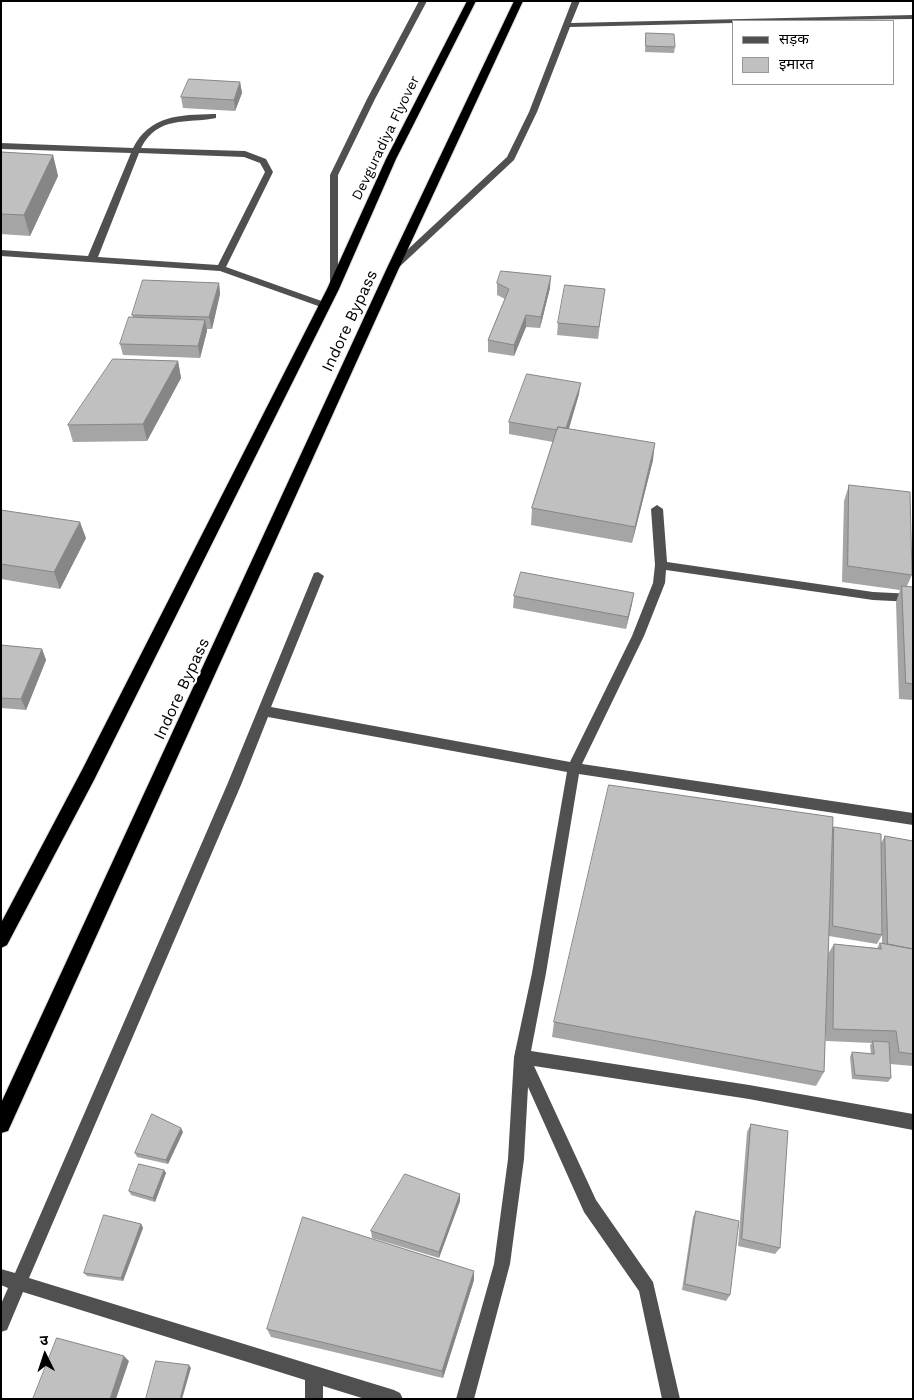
<!DOCTYPE html>
<html>
<head>
<meta charset="utf-8">
<style>
	body { margin:0 }
	#map { position:relative; width:914px; height:1400px; overflow:hidden; background:#fff; font-family:"Work Sans","Noto Sans Devanagari",sans-serif }
	canvas { display:block }
	.frame { position:absolute; inset:0; border:2px solid #000; pointer-events:none }
	.legend { position:absolute; left:732px; top:20px; width:162px; height:65px; box-sizing:border-box; background:#fff; border:1px solid #999; margin:0; padding:6px 9px; list-style:none; font-size:15px; color:#000 }
	.legend li { display:flex; align-items:center; gap:10px; height:25px }
	.legend b { width:25px; border:1px solid #999 }
	.north { position:absolute; left:20px; top:1330px; width:50px; height:50px; -webkit-text-stroke:4px #fff; paint-order:stroke; rotate:356deg; font-size:14px; font-weight:700; line-height:20px; text-align:center; color:#000 }
	.north::after { content:''; display:block; margin:auto; width:18px; height:22px; background:#000; clip-path:polygon(50% 0,100% 100%,50% 72%,0 100%) }
</style>
</head>
<body>
<div id="map">
<canvas width="914" height="1400"></canvas>
<div class="frame"></div>
<ul class="legend">
<li><b style="height:6px;background:#505050"></b>सड़क</li>
<li><b style="height:14px;background:#c0c0c0"></b>इमारत</li>
</ul>
<div class="north">उ</div>
</div>
<script>
const context = document.querySelector('canvas').getContext('2d');
context.lineJoin = 'round';
function trace(path, color, width, dash) { context.strokeStyle = color; context.lineWidth = width; context.lineCap = dash ? 'butt' : 'round'; context.setLineDash(dash || []); context.stroke(path); }
function paint(path, color) { context.fillStyle = color; context.fill(path, 'evenodd'); }
function drawText(font, color, halo, rows, align = 'center') {
  context.font = font + ' "Work Sans",sans-serif'; context.lineWidth = 4.5; context.setLineDash([]); context.textBaseline = 'middle'; context.strokeStyle = halo; context.fillStyle = color; for (const [text, x, y, turn = 0] of rows) {
    context.save(); context.translate(x, y); context.rotate((+turn || 0) * Math.PI / 180); context.textAlign = isNaN(turn) ? turn : align; if (halo) context.strokeText(text, 0, 0); context.fillText(text, 0, 0); context.restore();
  }
}
const minor = new Path2D(`
	M419 1H427L375 99 338 175V289L336 291H330V175L367 99Z
	M572 1H580L571 23 913 15V19L733 21V23L570 27 537 112 514 160 396 270H390V266L507 157 529 112Z
	M213 114H216V118C186 124 158 115 141 148L245 151 266 159 273 172 226 267 327 303V307H321L220 271 1 256V250L88 256 131 153 1 149V143L133 148C150 115 180 115 213 114ZM139 153 244 157 260 163 265 172 218 265 98 257Z
	M657 505 663 509 667 562 873 592 913 594V602L873 600 666 570 665 583 644 636 582 764 913 813V825L579 774 546 973 531 1051 749 1085 913 1114V1130L749 1099 534 1066 596 1200 653 1282 680 1399H662L639 1291 584 1212 528 1087 524 1159 510 1264 474 1399H456L494 1264 508 1159 514 1057 532 973 567 772 268 717 241 785 29 1278 394 1390 400 1393 403 1399H365L323 1386V1399H305V1380L23 1292 7 1330 1 1332V1304L8 1288 1 1285V1269L15 1273 227 785 314 573 318 572 324 576 271 707 570 762 632 636 653 583 655 565 651 509Z`);
const highway = new Path2D(`
	M467 1H476L396 159 339 289 94 780 7 945 1 948V923L82 770 327 289 386 159Z
	M514 1H523L399 268 8 1131 1 1133V1103L387 268Z`);
const wall = new Path2D(`
	M646 33 675 47 674 53 645 52Z
	M240 82 242 93 235 111 183 108 181 97Z
	M1 152 53 155 58 176 30 236 1 234Z
	M219 283 220 294 212 329H207V331L200 358 123 355 120 344 133 317 132 315Z
	M497 283 550 288 540 328 526 327 514 356 488 352V340L505 299 497 295Z
	M603 301 598 339 557 335 558 323Z
	M178 361 181 378 147 441 73 442 68 425Z
	M579 394 569 429 653 460 632 543 531 525 532 508 553 442 509 434V422Z
	M849 485 912 575 907 586 913 587V700L899 699 896 602 900 590 842 582 844 501Z
	M1 510 86 538 60 589 1 579Z
	M514 596 632 604 626 629 513 608Z
	M1 645 42 649 46 660 26 710 1 708Z
	M834 827 881 843 885 836 913 841V1066L890 1064 891 1078 888 1082 852 1079 850 1057 852 1052 871 1054 870 1045 872 1043 826 1041V1019L824 1072 816 1086 552 1037 554 1022 833 830ZM882 935V943H880L877 948 834 944 828 954 829 936 877 944Z
	M751 1124 780 1248 775 1254 738 1246 747 1132Z
	M183 1132 168 1164 137 1157 135 1153Z
	M164 1170 166 1173 155 1202 131 1195 129 1191Z
	M460 1194V1201L439 1258 372 1238 371 1231Z
	M696 1211 730 1295 726 1301 682 1290 693 1217Z
	M141 1224 143 1228 123 1281 87 1276 84 1273Z
	M474 1280 443 1378 271 1337 267 1329Z`);
const shadedWall = new Path2D(`
	M240 82 242 93 235 111 234 100Z
	M53 155 58 176 30 236 24 215Z
	M551 276 550 288 540 328 541 317Z
	M219 283 220 294 212 329 209 317Z
	M526 315V327L514 356V345Z
	M205 320 207 331 200 358 198 346Z
	M178 361 181 378 147 441 143 424Z
	M581 383 579 394 564 444 565 432Z
	M655 443 653 460 632 543 635 527Z
	M80 522 86 538 60 589 54 572Z
	M634 593 632 604 626 629 628 617Z
	M42 649 46 660 26 710 21 699Z
	M181 1128 183 1132 168 1164 166 1160Z
	M164 1170 166 1173 155 1202 153 1198Z
	M460 1194V1201L439 1258V1252Z
	M141 1224 143 1228 123 1281 121 1278Z
	M474 1271V1280L443 1378 442 1371Z
	M124 1356 129 1361 116 1399H110Z
	M189 1365 191 1368 182 1399H180Z`);
const building = new Path2D(`
	M646 33 674 34 675 47 646 46Z
	M189 79 240 82 234 100 181 97Z
	M1 152 53 155 24 215 1 214Z
	M501 271 551 276 541 317 526 315 514 345 488 340 509 289 497 283Z
	M143 280 219 283 209 317 132 315Z
	M565 285 605 289 599 327 558 323Z
	M129 317 205 320 198 346 120 344Z
	M113 359 178 361 143 424 68 425Z
	M527 374 581 383 566 428 558 427 557 430 509 422Z
	M558 427 655 443 635 527 532 508Z
	M849 485 910 492 912 575 848 566Z
	M1 510 80 522 54 572 1 564Z
	M521 572 634 593 628 617 514 596Z
	M902 586 913 587V684L906 683Z
	M1 645 42 649 21 699 1 698Z
	M609 785 833 817 824 1072 554 1022Z
	M834 827 881 834 882 935 833 926Z
	M885 836 913 841V949L888 944Z
	M880 943 913 949V1054L899 1052 896 1031 833 1029 834 944 881 949Z
	M873 1041 889 1042 891 1078 855 1075 852 1052 874 1054Z
	M152 1114 181 1128 166 1160 135 1153Z
	M751 1124 788 1131 780 1248 742 1239Z
	M139 1164 164 1170 153 1198 129 1191Z
	M405 1174 460 1194 439 1252 371 1231Z
	M696 1211 739 1221 730 1295 685 1284Z
	M104 1215 141 1224 121 1278 84 1273Z
	M303 1217 474 1271 442 1371 267 1329Z
	M57 1338 124 1356 110 1399H33Z
	M156 1361 189 1365 180 1399H146Z`);
const farStreetnames = [
	["Devguradiya Flyover",386,138,-64]
];
const streetNames = [
	["Indore Bypass",350,321,-65],
	["Indore Bypass",182,689,-65]
];
trace(highway, '#dbdbdb', 2);
paint(minor, '#505050');
paint(highway, '#000');
paint(wall, '#a5a5a5');
paint(shadedWall, '#868686');
paint(building, '#c0c0c0');
trace(building, '#868686', 1);
drawText('14px', '#000', '#fff', farStreetnames);
drawText('16px', '#000', '#fff', streetNames);
</script>
</body>
</html>
